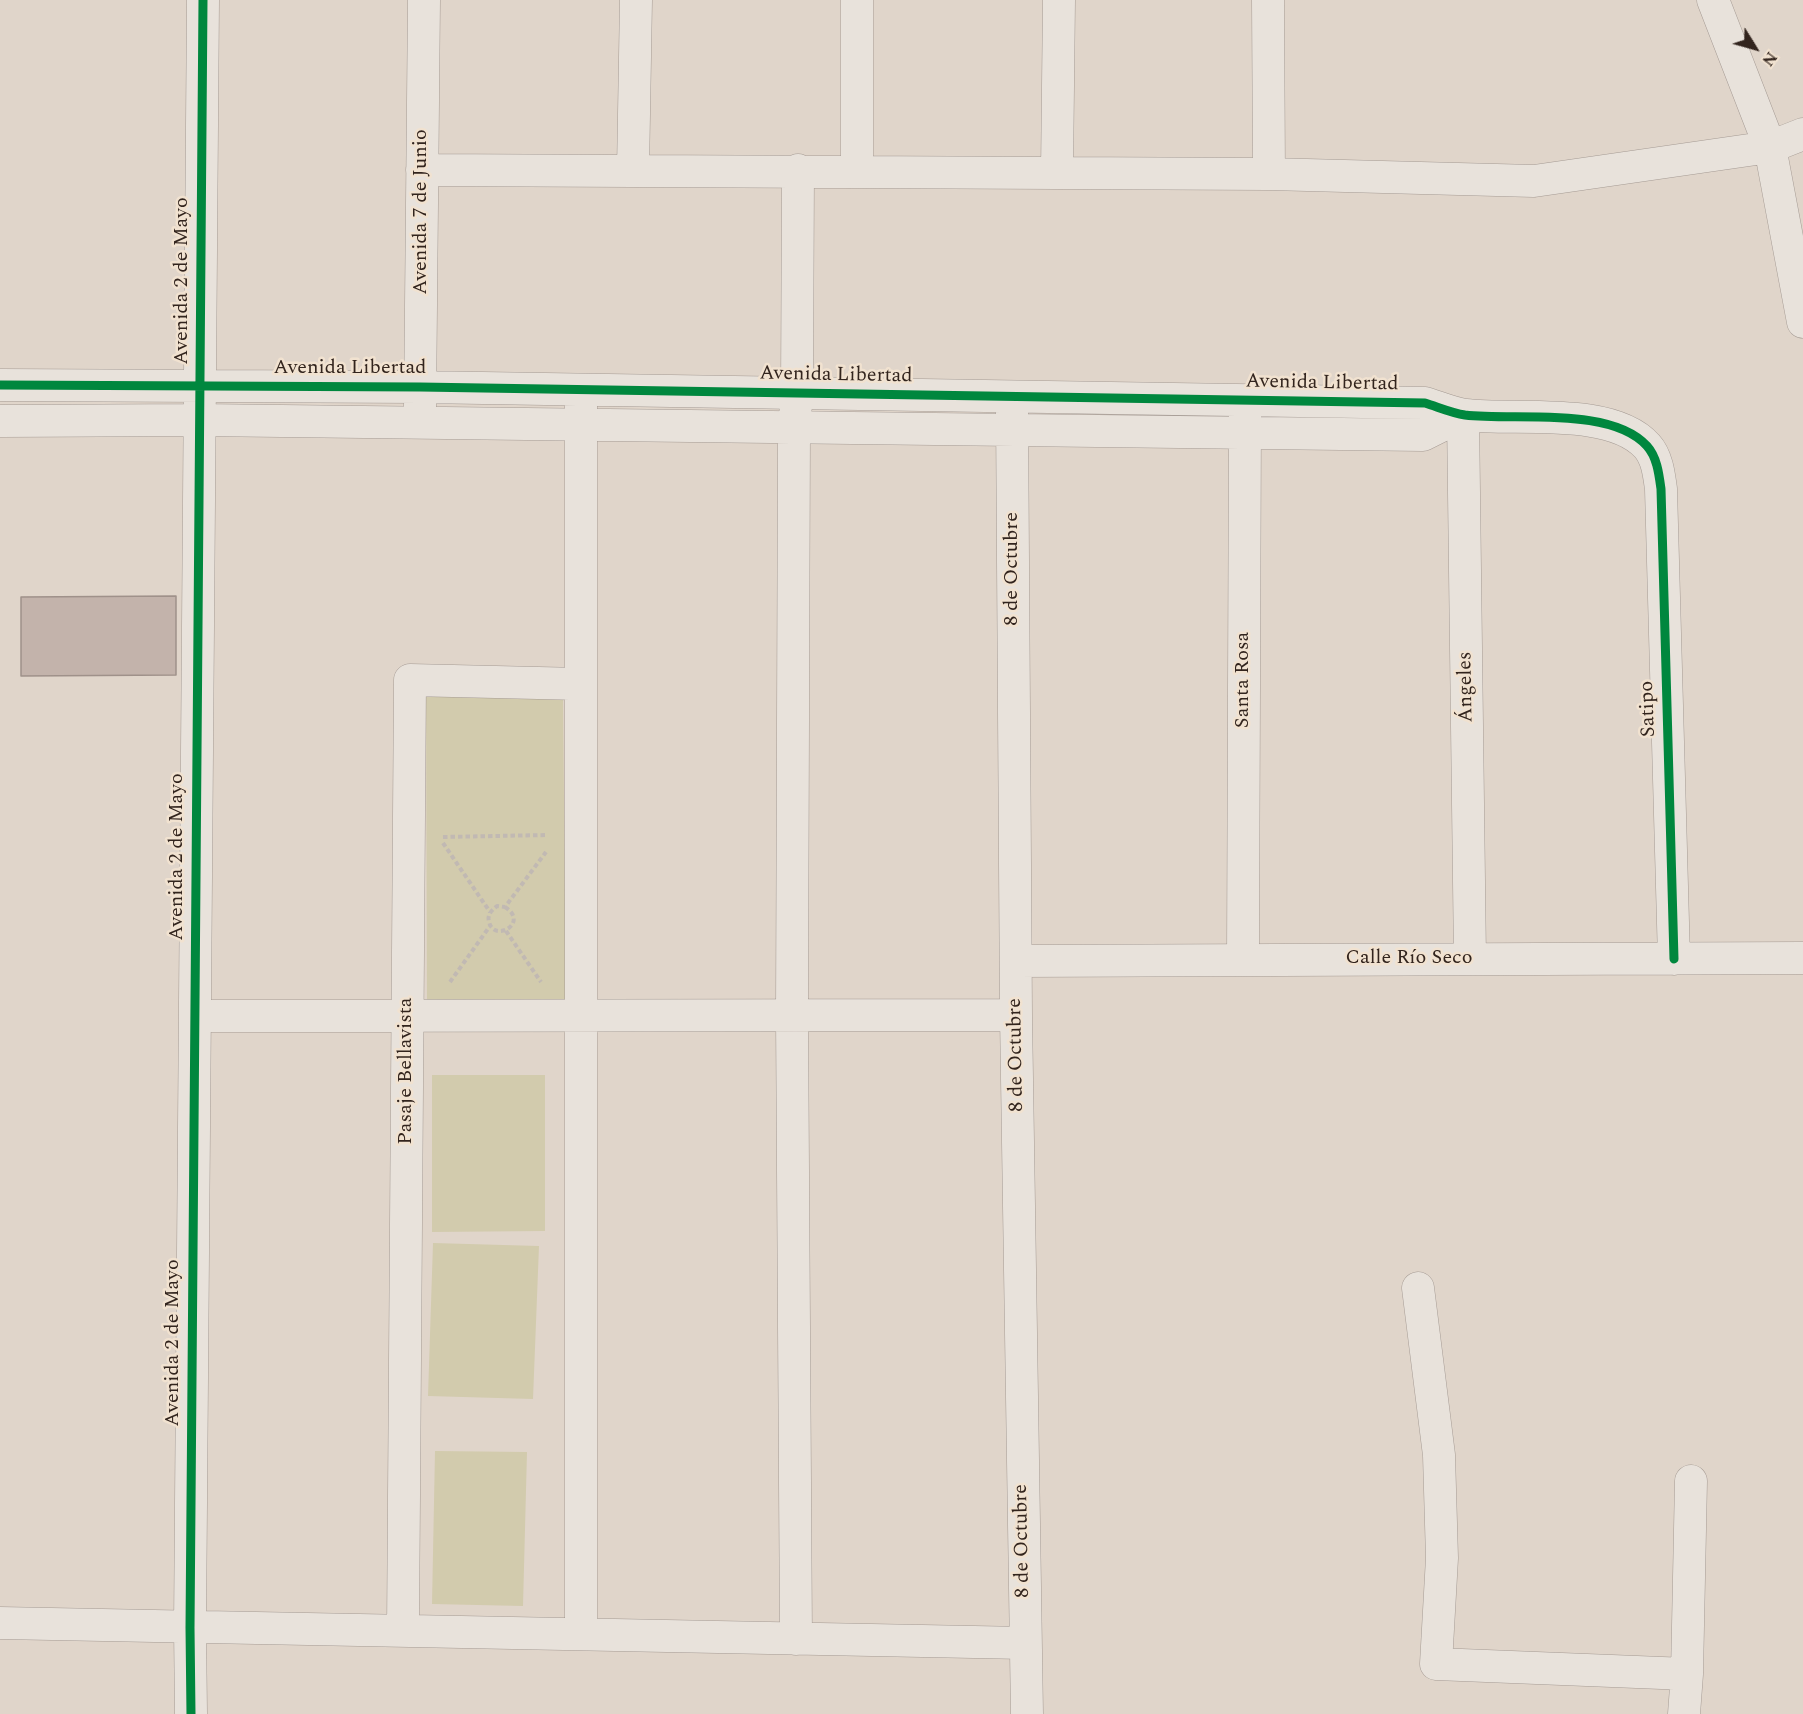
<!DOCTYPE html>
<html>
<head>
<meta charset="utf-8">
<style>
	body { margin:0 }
	#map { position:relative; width:1803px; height:1714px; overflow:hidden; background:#e0d5ca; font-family:Spectral,serif }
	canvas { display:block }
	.north { position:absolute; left:1725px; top:18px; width:60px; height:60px; -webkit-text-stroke:4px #f1e2d0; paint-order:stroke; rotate:127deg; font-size:16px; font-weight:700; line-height:24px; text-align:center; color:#32241d }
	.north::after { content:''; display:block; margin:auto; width:21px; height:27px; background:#32241d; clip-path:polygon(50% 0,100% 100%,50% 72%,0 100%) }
</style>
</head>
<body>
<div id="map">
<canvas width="1803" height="1714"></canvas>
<div class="north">N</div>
</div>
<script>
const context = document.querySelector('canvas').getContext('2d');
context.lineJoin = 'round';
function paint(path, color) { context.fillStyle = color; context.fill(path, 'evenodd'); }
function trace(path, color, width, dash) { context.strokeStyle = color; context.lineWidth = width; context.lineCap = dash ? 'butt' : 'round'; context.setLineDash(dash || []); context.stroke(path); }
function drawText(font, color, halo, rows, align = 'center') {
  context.font = font + ' Spectral,serif'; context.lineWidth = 5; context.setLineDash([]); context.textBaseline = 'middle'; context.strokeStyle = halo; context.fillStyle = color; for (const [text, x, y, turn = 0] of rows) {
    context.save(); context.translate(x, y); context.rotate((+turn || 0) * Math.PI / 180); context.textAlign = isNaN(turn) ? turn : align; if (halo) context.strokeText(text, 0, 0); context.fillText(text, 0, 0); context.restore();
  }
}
const green = new Path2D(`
	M426 690 563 695 566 1010 427 1011Z
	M432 1075H545V1231L432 1232Z
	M433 1243 539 1246 533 1399 428 1396Z
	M435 1451 527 1452 523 1606 432 1604Z`);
const building = new Path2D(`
	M176 596V675L21 676V597Z`);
const path = new Path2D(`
	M443 837 547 835
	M443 843 490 912
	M505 907C530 923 494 943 489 922 487 915 491 911 497 906L505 907 546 852
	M506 931 541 982
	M450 982 490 926`);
const street = new Path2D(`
	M857 0V171
	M1268 0 1269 174
	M1713 0 1770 147 1803 322
	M422 170 1269 174 1534 181 1770 147 1803 134
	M633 171 636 0
	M1057 172 1059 0
	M0 385 420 387 1425 403C1438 407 1452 413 1465 415 1516 421 1611 406 1647 446 1657 457 1659 474 1661 489L1674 959
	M581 406V1634
	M420 407 424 0
	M1012 410 1016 1015 1027 1714
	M1463 415 1470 959
	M0 421 200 420 1423 435 1463 415
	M1243 960 1245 415
	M1016 961 1803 958
	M195 1016 1016 1015
	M1418 1288 1439 1455 1442 1558 1436 1664 1687 1674
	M0 1623 1025 1643
	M403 1631 410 680 581 684
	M796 1639 792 1015 794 428 797 393 798 170
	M191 1714 190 1627 203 0
	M1684 1714 1687 1674 1691 1481`);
const cycleway = new Path2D(`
	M0 385 420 387 1425 403C1438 407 1452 413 1465 415 1516 421 1611 406 1647 446 1657 457 1659 474 1661 489L1674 959
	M191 1714 190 1627 203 0`);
const streetNames = [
	["Avenida 7 de Junio",422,212,-90],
	["Avenida 2 de Mayo",183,281,-90],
	["Avenida Libertad",350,369],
	["Avenida Libertad",836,376,1],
	["Avenida Libertad",1322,384,1],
	["8 de Octubre",1013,569,-90],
	["Santa Rosa",1244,680,-90],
	["Ángeles",1467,687,-91],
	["Satipo",1649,709,-92],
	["Avenida 2 de Mayo",178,857,-90],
	["Calle Río Seco",1409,959],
	["8 de Octubre",1017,1055,-91],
	["Pasaje Bellavista",407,1071,-90],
	["Avenida 2 de Mayo",174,1343,-90],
	["8 de Octubre",1023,1541,-91]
];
paint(green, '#d2cbad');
paint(building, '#c3b3ab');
trace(building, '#9f918a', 1.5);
trace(street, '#a59b94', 33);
trace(path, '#c1b9b3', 4, [4.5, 3]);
trace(street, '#e8e2db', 32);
trace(cycleway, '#00873e', 9);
drawText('20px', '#32241d', '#f1e2d0', streetNames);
</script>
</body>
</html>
